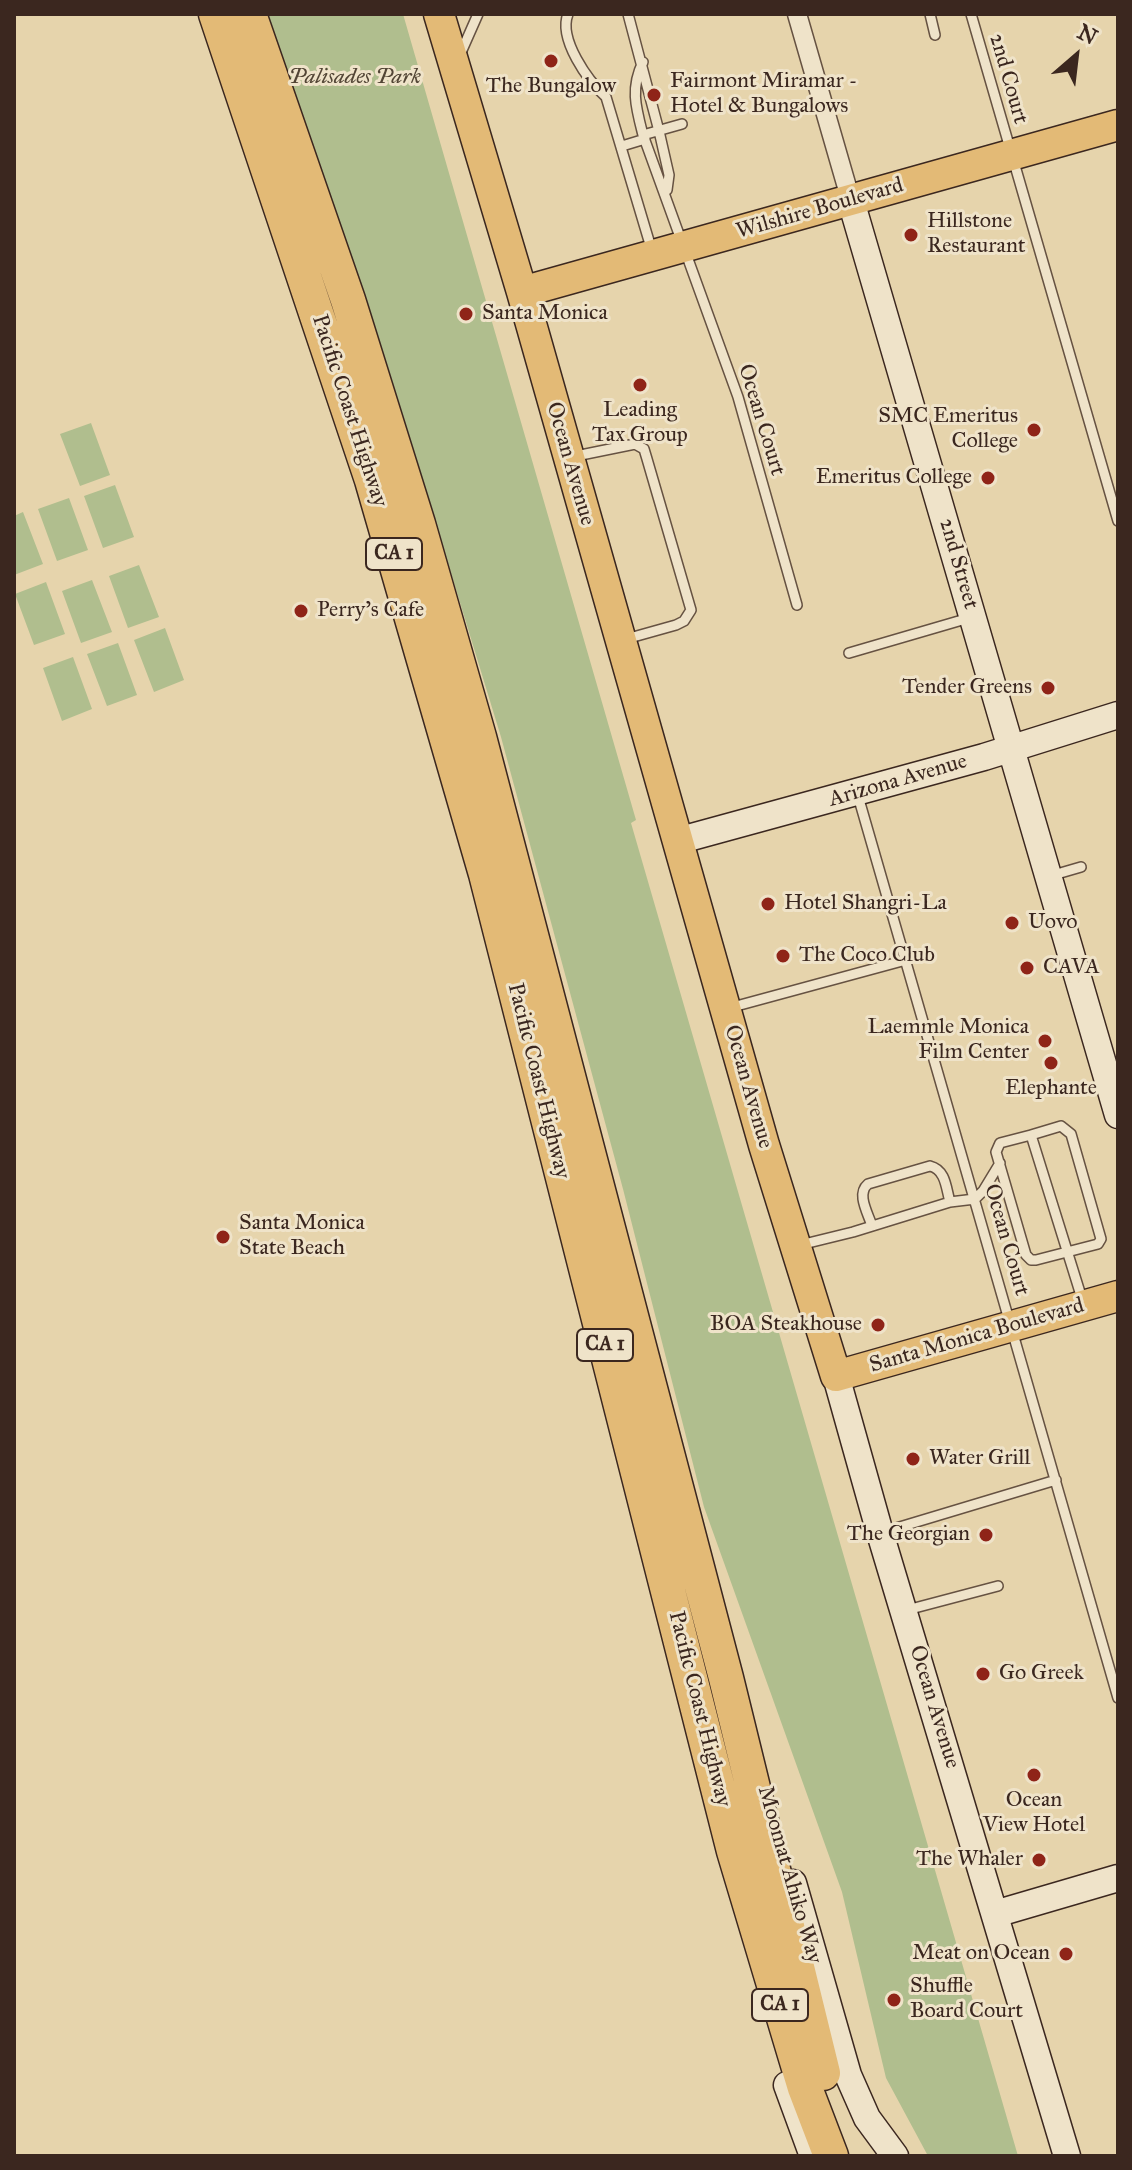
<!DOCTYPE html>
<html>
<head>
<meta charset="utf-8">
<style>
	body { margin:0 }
	#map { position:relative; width:1132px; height:2170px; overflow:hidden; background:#e6d4ac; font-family:"IM FELL Great Primer",serif }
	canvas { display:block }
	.frame { position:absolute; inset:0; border:16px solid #3b271f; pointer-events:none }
	.north { position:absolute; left:1036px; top:16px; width:80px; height:80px; -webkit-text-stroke:6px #efe3c9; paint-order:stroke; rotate:28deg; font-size:22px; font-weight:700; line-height:32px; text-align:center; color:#3b271f }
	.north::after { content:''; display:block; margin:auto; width:28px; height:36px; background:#3b271f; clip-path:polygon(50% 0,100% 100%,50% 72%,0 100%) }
</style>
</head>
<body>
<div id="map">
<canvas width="1132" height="2170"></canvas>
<div class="frame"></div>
<div class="north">N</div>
</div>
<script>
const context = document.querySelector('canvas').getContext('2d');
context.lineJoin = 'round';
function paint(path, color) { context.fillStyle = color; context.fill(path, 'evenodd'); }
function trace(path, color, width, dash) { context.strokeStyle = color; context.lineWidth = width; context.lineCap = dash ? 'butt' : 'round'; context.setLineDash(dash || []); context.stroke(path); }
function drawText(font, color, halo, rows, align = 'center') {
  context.font = font + ' "IM FELL Great Primer",serif'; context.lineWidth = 6; context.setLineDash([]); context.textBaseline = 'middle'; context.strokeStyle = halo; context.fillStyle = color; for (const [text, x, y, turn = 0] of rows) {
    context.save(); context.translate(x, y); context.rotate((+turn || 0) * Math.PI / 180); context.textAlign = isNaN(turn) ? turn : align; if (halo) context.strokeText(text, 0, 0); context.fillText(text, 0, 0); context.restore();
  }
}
const green = new Path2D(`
	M268 14H403L636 820 631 823 1018 2156H928L886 2078 842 1892 704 1507 623 1189 501 737 411 442Z
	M91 423 110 475 80 486 60 434Z
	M115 485 134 537 103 548 84 496Z
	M69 498 88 550 57 561 38 509Z
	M23 512 43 564 14 575V516Z
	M139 565 159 617 128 628 109 576Z
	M92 580 112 632 81 643 62 591Z
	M46 582 65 634 34 645 15 594Z
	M165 628 184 680 154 692 134 640Z
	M118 643 137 695 107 706 87 654Z
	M73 657 92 709 62 721 43 668Z`);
const lane = new Path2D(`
	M568 14C558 39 588 81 606 97L652 251
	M628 14 659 131 669 175 667 190
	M930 14 935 35
	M971 14 1118 521
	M459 57 478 14
	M643 62C630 88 636 108 643 135L738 397 797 605
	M643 135 682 124
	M622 146 645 139
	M571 457 635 444 644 449 647 459 691 610 684 621 676 625 626 639
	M849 653 969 618
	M858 796 1118 1698
	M1050 876 1081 867
	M729 1008 906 960
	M1031 1135 1000 1143 996 1152 1026 1255 1031 1260H1036L1098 1244 1101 1239 1071 1134 1061 1126 1031 1135 1083 1302
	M872 1226C868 1213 856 1194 868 1184L930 1166C946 1170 946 1188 950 1202
	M800 1245 853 1232 950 1202 975 1199 983 1191 1000 1163
	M883 1532 1056 1480
	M907 1610 998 1586`);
const street = new Path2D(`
	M797 14 851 201`);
const secondary = new Path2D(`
	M851 201 1118 1115
	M677 841 984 757 1118 715
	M836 1376 880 1533 1067 2156
	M793 1883 848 2075 867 2118 895 2156
	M995 1914 1118 1878
	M787 2085 813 2156`);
const primary = new Path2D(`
	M439 14 522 292 764 1145 836 1376 1118 1296
	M522 292 1118 125`);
const highway = new Path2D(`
	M216 14 372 480 486 874 734 1851 805 2088 831 2156
	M249 14 348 300 418 524 479 737 726 1678 823 2073`);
const markers = [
	[551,61,8,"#8f2418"],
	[654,95,8,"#8f2418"],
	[911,235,8,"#8f2418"],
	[466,314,8,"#8f2418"],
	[640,385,8,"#8f2418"],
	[1034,430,8,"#8f2418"],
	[988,478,8,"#8f2418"],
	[301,611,8,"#8f2418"],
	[1048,688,8,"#8f2418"],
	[768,904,8,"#8f2418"],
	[1012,923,8,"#8f2418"],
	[783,956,8,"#8f2418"],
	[1027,968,8,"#8f2418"],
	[1045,1041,8,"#8f2418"],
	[1051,1063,8,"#8f2418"],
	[223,1237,8,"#8f2418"],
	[878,1325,8,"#8f2418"],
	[913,1459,8,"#8f2418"],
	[986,1535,8,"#8f2418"],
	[983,1674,8,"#8f2418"],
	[1034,1775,8,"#8f2418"],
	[1039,1860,8,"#8f2418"],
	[1066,1954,8,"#8f2418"],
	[894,2000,8,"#8f2418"]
];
const shields = [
	[394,554,56],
	[605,1345,56],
	[780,2005,56]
];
const shieldNames = [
	["CA 1",394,554],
	["CA 1",605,1345],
	["CA 1",780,2005]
];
const parkNames = [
	["Palisades Park",355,78]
];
const streetNames = [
	["2nd Court",1008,79,74],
	["Wilshire Boulevard",820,209,-16],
	["Pacific Coast Highway",349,411,72],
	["Ocean Court",761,420,73],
	["Ocean Avenue",570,464,74],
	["2nd Street",958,564,74],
	["Arizona Avenue",898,781,-16],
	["Pacific Coast Highway",538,1081,76],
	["Ocean Avenue",748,1087,74],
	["Ocean Court",1006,1240,74],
	["Santa Monica Boulevard",977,1336,-16],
	["Ocean Avenue",934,1707,73],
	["Pacific Coast Highway",699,1709,76],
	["Moomat Ahiko Way",789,1875,74]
];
const poiNames = [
	["Fairmont Miramar -",670,82],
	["Hotel & Bungalows",670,107],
	["The Bungalow",551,87,"center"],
	["Hillstone",927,222],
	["Restaurant",927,247],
	["Santa Monica",482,314],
	["Leading",640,411,"center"],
	["Tax Group",640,436,"center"],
	["SMC Emeritus",1018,417,"right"],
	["College",1018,442,"right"],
	["Emeritus College",972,478,"right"],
	["Perry's Cafe",317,611],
	["Tender Greens",1032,688,"right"],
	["Hotel Shangri-La",784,904],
	["Uovo",1028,923],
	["The Coco Club",799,956],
	["CAVA",1043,968],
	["Laemmle Monica",1029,1028,"right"],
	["Film Center",1029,1053,"right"],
	["Elephante",1051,1089,"center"],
	["Santa Monica",239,1224],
	["State Beach",239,1249],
	["BOA Steakhouse",862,1325,"right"],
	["Water Grill",929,1459],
	["The Georgian",970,1535,"right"],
	["Go Greek",999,1674],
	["Ocean",1034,1801,"center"],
	["View Hotel",1034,1826,"center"],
	["The Whaler",1023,1860,"right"],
	["Meat on Ocean",1050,1954,"right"],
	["Shuffle",910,1987],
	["Board Court",910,2012]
];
paint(green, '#b0be8e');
trace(lane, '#665242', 12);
trace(street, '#665242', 21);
trace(secondary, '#3b271f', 29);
trace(primary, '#3b271f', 33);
trace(highway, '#3b271f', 37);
trace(lane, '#efe3c9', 9);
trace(street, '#efe3c9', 18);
trace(secondary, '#efe3c9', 26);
trace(primary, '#e3ba76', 30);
trace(highway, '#e3ba76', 34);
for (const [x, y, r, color] of markers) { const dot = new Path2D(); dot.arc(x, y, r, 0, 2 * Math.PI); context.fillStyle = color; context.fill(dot); trace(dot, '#efe3c9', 3); }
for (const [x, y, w] of shields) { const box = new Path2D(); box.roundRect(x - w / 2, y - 16, w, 32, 6); context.fillStyle = '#efe3c9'; context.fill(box); trace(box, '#3b271f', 2); }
drawText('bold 20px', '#3b271f', null, shieldNames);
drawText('italic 22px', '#524535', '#efe3c9', parkNames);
drawText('22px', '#3b271f', '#efe3c9', streetNames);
drawText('22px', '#3b271f', '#efe3c9', poiNames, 'left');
</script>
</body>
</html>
